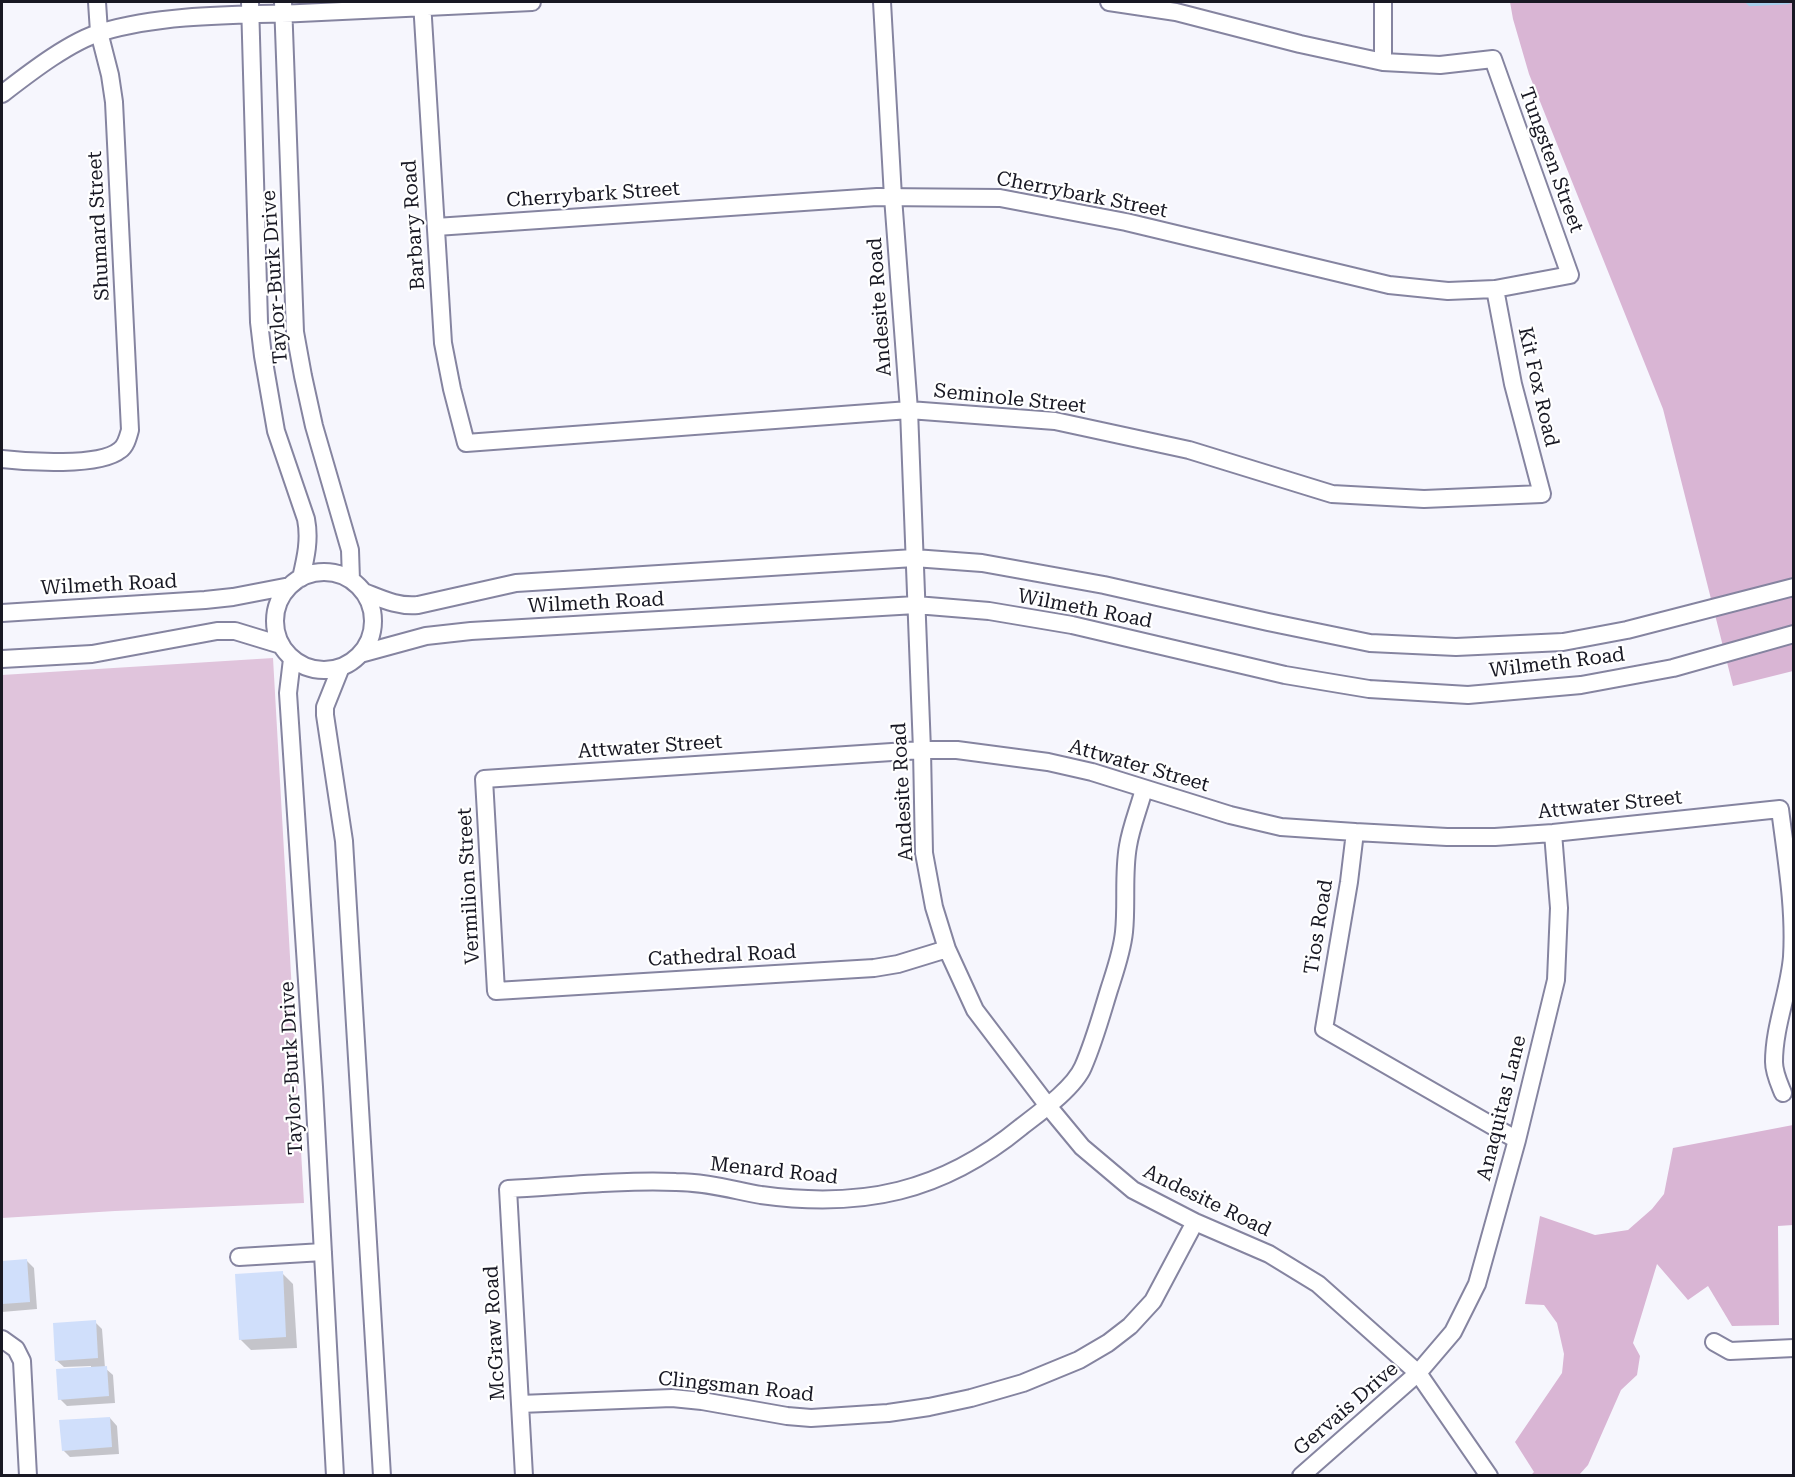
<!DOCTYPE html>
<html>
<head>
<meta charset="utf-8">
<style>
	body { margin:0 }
	#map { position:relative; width:1795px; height:1477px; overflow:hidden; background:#f6f6fd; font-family:"Roboto Serif",serif }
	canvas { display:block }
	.frame { position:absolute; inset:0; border:3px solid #181823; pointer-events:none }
</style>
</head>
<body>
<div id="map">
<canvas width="1795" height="1477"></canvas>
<div class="frame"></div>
</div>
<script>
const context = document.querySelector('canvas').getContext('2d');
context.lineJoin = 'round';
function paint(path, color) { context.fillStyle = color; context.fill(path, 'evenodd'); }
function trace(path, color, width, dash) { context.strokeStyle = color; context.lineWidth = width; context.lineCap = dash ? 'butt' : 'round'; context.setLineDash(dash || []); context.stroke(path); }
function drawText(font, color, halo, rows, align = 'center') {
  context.font = font + ' "Roboto Serif",serif'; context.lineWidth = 4.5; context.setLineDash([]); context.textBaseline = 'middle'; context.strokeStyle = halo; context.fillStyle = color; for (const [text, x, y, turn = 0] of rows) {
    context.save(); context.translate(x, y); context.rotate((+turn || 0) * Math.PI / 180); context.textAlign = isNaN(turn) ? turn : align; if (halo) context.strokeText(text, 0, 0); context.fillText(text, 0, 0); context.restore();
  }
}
const green = new Path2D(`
	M273 658 304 1203 115 1211 2 1218V675Z`);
const forest = new Path2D(`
	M1510 2H1793V671L1733 686 1663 409 1529 74 1513 19Z
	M1793 1125V1225L1778 1226 1779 1325 1732 1326 1708 1286 1688 1300 1657 1264 1633 1343 1640 1356 1637 1375 1621 1390 1588 1465 1579 1475H1531L1534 1472 1515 1442 1562 1373 1564 1354 1557 1323 1544 1305 1525 1304 1540 1216 1595 1235 1628 1230 1652 1209 1664 1194 1673 1148Z`);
const shadow = new Path2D(`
	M27 1261 34 1268 37 1309 2 1312V1263Z
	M282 1273 293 1284 297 1348 251 1350 240 1339Z
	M95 1322 102 1329 105 1368 113 1375 115 1403 67 1406 60 1399 91 1369V1366L64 1367 56 1360Z
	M110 1418 117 1426 119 1454 70 1457 63 1450Z`);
const stream = new Path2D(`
	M1748 2 1750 4 1788 2`);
const building = new Path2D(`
	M27 1259 30 1302 2 1304V1261Z
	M283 1271 286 1337 239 1340 235 1274Z
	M96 1320 98 1358 55 1361 53 1323Z
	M107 1366 109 1396 58 1400 56 1369Z
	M110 1417 112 1447 62 1451 59 1420Z`);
const minor = new Path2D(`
	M250 2 259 322 263 356 276 431 306 519C310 539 306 557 301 578
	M283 2 295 332 303 376 314 426 350 550 351 580
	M422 2 443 343 452 389 466 443 909 410 1055 421 1189 450 1332 494 1424 499 1542 494 1513 384 1495 289
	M882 2 893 197 909 410 922 750 924 853 934 907 947 949 975 1010 1048 1106 1082 1147 1133 1190 1195 1222 1269 1254 1318 1284 1418 1373 1489 1476
	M1383 2V62
	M2 94C28 74 70 41 102 32 162 14 237 15 300 13 377 10 454 6 532 2
	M436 227 877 197 1000 198 1126 222 1389 285 1448 291 1495 289 1570 275 1493 59 1440 65 1383 62 1300 44 1176 12 1109 2
	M2 459C27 462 100 467 120 450 126 446 128 437 130 430L114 102 110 75 99 32 97 2
	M275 621a49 49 0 1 1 98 0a49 49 0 1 1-98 0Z
	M364 592C382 599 398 607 418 605L516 583 914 558 982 563 1104 585 1268 622 1370 643 1456 647 1563 642 1627 630 1794 587
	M2 613 205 600 233 597 290 586
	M360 654 426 636 471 631 916 605 989 611 1072 625 1285 675 1369 689 1468 695 1581 685 1673 668 1794 634
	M2 659 92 654 217 631H235L281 645
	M292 659 288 693 314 1087 335 1476
	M341 667 325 707V715L344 841 382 1476
	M1355 832 1349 882 1324 1029 1517 1140
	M947 949 898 964 874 968 496 991 484 779 922 750H957L1048 762 1092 772 1230 815 1281 827 1355 832 1447 837H1495L1553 833 1780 809C1786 857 1795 908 1792 957 1789 992 1774 1026 1774 1062 1774 1073 1779 1083 1783 1093
	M239 1257 323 1252
	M2 1339 16 1349 22 1361 28 1476
	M1714 1342 1730 1351 1794 1348
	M520 1404 672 1398 702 1401 787 1416 811 1418 888 1413 929 1407 971 1398 1023 1383 1079 1360 1108 1343 1130 1326 1153 1301 1195 1222
	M524 1476 508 1189C563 1186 620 1180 676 1182 705 1182 733 1190 761 1195 862 1209 942 1192 1021 1127 1039 1113 1074 1088 1083 1067 1094 1042 1101 1016 1109 990 1115 971 1122 952 1124 932 1127 904 1123 874 1128 846 1131 827 1139 808 1144 789
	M1301 1476 1418 1373 1453 1332 1477 1284 1517 1140 1556 980 1559 908 1553 833`);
const streetNames = [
	["Tungsten Street",1551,160,70],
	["Cherrybark Street",593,195,-4],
	["Cherrybark Street",1082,195,11],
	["Barbary Road",414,225,-94],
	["Shumard Street",99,226,-93],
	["Taylor-Burk Drive",275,277,-94],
	["Andesite Road",880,307,-94],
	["Kit Fox Road",1538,387,77],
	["Seminole Street",1010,399,6],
	["Wilmeth Road",109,585,-3],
	["Wilmeth Road",596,603,-3],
	["Wilmeth Road",1085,609,11],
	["Wilmeth Road",1557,663,-7],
	["Attwater Street",650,747,-4],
	["Attwater Street",1139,766,16],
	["Andesite Road",903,792,-93],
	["Attwater Street",1610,805,-6],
	["Vermilion Street",469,886,-93],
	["Tios Road",1319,927,-81],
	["Cathedral Road",722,956,-3],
	["Taylor-Burk Drive",292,1068,-93],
	["Anaquitas Lane",1502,1108,-76],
	["Menard Road",774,1171,6],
	["Andesite Road",1207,1201,26],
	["McGraw Road",495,1333,-93],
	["Clingsman Road",736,1387,6],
	["Gervais Drive",1346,1409,-41]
];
paint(green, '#e0c4dc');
paint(forest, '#d9b5d4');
paint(shadow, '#0003');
trace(stream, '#a7ceeb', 4.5);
paint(building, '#d0dffb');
trace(minor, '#8584a0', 20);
trace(minor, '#fff', 16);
drawText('20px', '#181823', '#fff', streetNames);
</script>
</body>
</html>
